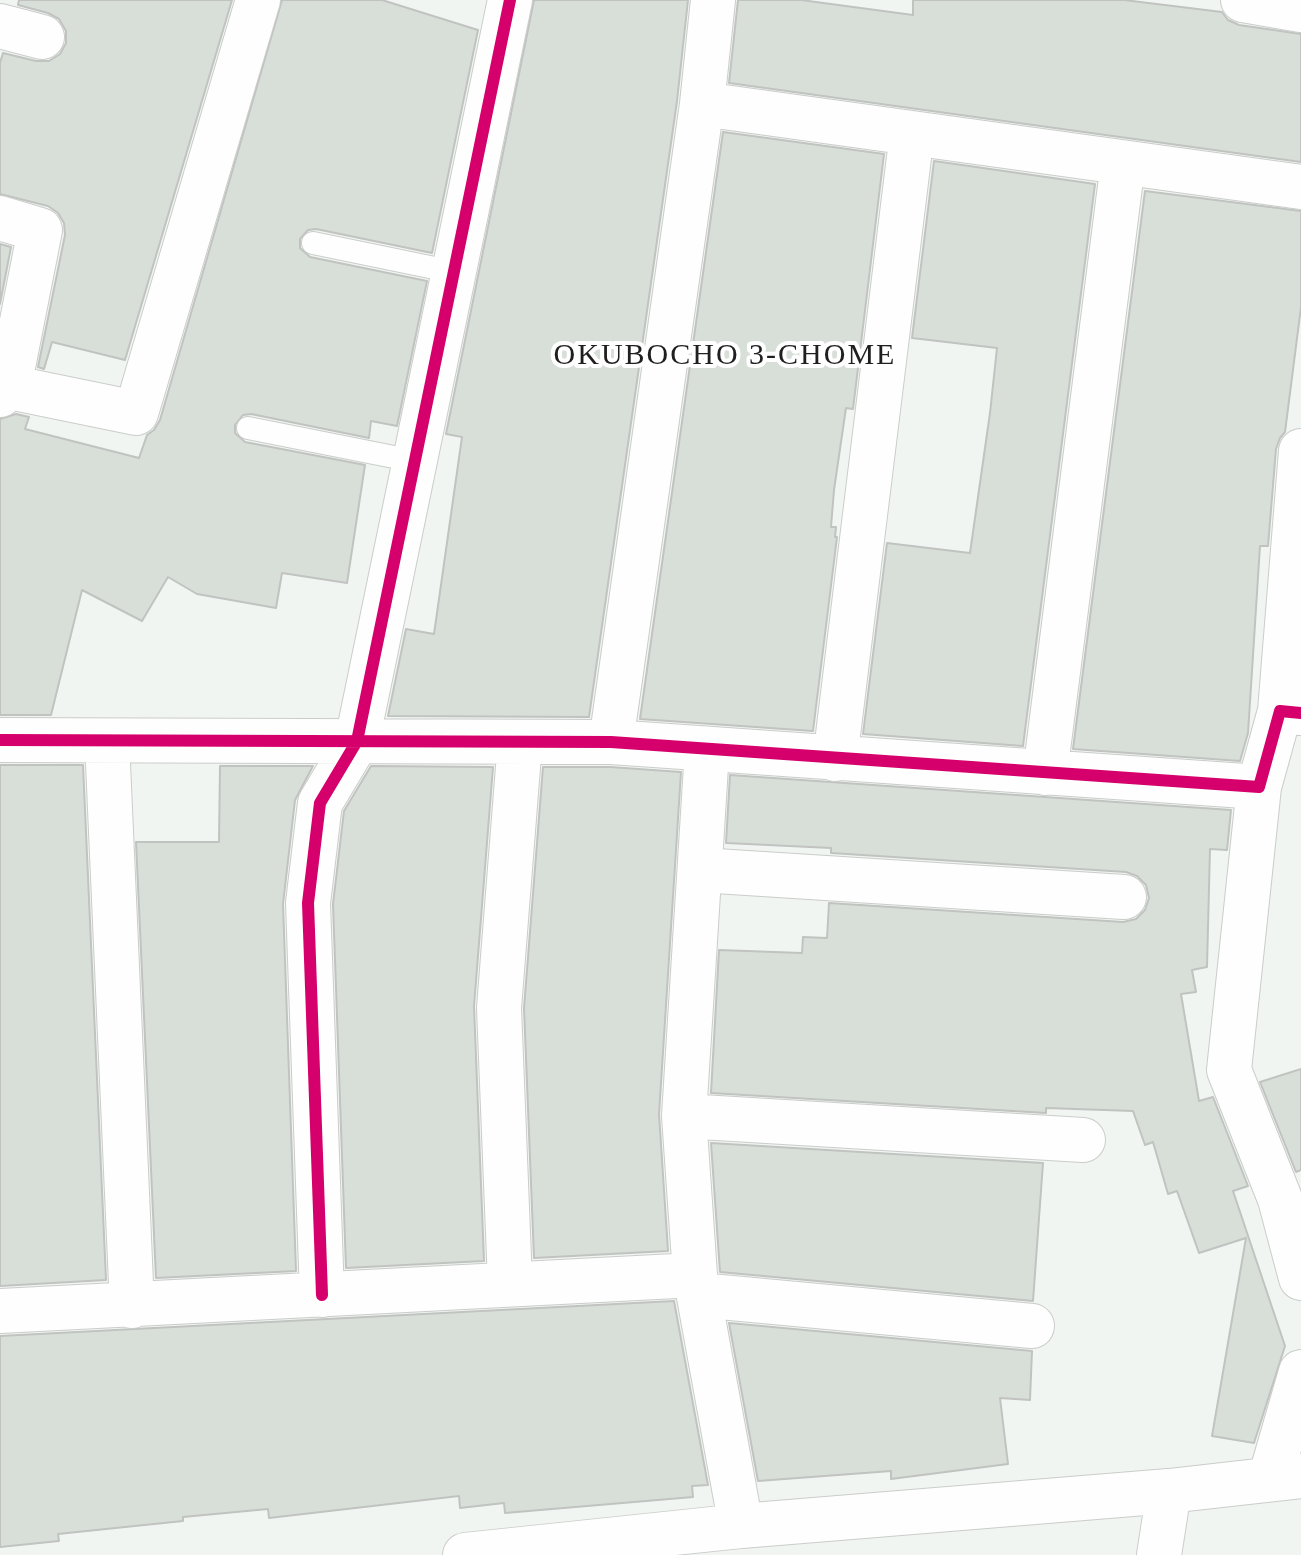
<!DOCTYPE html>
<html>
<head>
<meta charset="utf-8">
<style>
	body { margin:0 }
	canvas { display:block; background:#f1f5f1 }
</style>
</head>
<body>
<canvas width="1301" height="1555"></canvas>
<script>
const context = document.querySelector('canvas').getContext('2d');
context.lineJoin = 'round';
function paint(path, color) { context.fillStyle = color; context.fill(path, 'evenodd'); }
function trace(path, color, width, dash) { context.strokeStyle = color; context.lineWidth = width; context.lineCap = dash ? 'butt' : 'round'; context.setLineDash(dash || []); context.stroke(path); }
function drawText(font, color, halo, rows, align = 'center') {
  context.font = font + ' Georgia,serif'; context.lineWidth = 8; context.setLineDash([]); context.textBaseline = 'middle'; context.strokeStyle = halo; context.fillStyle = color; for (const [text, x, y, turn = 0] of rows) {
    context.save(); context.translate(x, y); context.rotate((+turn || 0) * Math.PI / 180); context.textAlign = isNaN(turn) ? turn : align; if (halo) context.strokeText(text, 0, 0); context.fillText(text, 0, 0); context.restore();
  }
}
const building = new Path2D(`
	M19 0H232L125 360 52 342 44 369 38 367 65 235 64 223 58 213 48 206 0 194V63L3 53 36 61H49L60 54 66 43V31L59 19 48 13 18 5Z
	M282 0H382L478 30 432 253 316 229 308 230 300 239V248L310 257 427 281 397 426 371 421 369 438 251 414 243 415 235 425V433L245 442 365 465 347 583 282 573 276 608 197 594 168 577 142 621 82 590 51 715H0V419L16 414 29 417 25 429 139 458 147 435 154 430 160 420Z
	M534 0H688L677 101 589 717 388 716 406 629 434 634 462 437 446 434Z
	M738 0H801L913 15V0H1124L1222 12 1228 20 1239 25 1301 34V162L729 83Z
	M723 132 884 154 853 409 846 408 834 490 831 527H836L835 537H837L813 731 640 719Z
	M934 161 1095 184 1023 746 863 734 887 543 970 553 990 413 997 348 912 338Z
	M1145 191 1301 211V307L1285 432 1280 438 1276 449 1268 546H1260L1248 733 1240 761 1073 749Z
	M0 244 11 247 0 304Z
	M0 765H83L106 1280 0 1286Z
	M220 766H313L295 800 283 904 296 1271 156 1278 136 842H219Z
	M371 766 493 767 474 1006 484 1261 346 1268 333 904 344 811Z
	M543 767H610L681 772 659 1114 668 1251 534 1258 524 1008Z
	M730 775 1231 810 1227 850 1210 849 1207 967 1192 970 1196 992 1181 994 1199 1101 1213 1097 1248 1186 1233 1191 1285 1346 1254 1443 1212 1436 1246 1238 1199 1253 1177 1191 1168 1194 1153 1142 1145 1145 1133 1111 1046 1108V1113L711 1093 719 950 802 953 803 937 827 938 829 903 1123 922 1136 919 1145 910 1149 898 1146 885 1137 876 1126 872 831 853V848L726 843Z
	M1301 1069V1170L1296 1172 1260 1082Z
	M711 1143 1043 1163 1033 1301 720 1272Z
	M674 1301 708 1485 692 1486 693 1497 505 1513 504 1503 460 1508 459 1496 269 1518 268 1509 183 1517V1521L58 1534 59 1541 0 1547V1336Z
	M729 1323 1032 1351 1030 1400 1000 1398 1008 1464 891 1479V1471L758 1481Z`);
const lane = new Path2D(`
	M313 243 454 272
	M248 428 414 461`);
const street = new Path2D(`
	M1243 0 1301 10
	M0 26 42 37
	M702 104 1301 187
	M0 218 40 230 9 387
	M0 395 9 387 136 413 258 0
	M1280 711 1301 451
	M0 740 611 742 1259 787 1280 711 1301 713
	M107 741 132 1306
	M611 742 702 104 713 0
	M707 750 684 1116 695 1275 741 1526
	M835 759 912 133
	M1045 773 1123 163
	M1259 787 1229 1070 1280 1199 1301 1278
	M700 870 1124 897
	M684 1116 1083 1140
	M510 1283 499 1008 520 742
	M322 1295 308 903 320 803 357 741 510 0
	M699 1295 1032 1326
	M0 1311 695 1275
	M1270 1479 1301 1372
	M1159 1555 1169 1491`);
const secondary = new Path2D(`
	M465 1555 741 1526 1169 1491 1301 1476`);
const cycleway = new Path2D(`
	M0 740 611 742 1259 787 1280 711 1301 713
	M322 1295 308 903 320 803 357 741 510 0`);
const neighbourhoodNames = [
	["OKUBOCHO 3-CHOME",725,356]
];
paint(building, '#d8dfd8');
trace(building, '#c1c3c1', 2);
trace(lane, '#cacdca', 24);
trace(street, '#cacdca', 46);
trace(secondary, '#cacdca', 46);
trace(lane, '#fdfefd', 22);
trace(street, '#fdfefd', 44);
trace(secondary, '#fdfefd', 44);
trace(cycleway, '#d6006c', 12);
context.letterSpacing = '2px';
drawText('30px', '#1e1f1e', '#fff', neighbourhoodNames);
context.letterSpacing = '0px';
</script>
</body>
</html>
